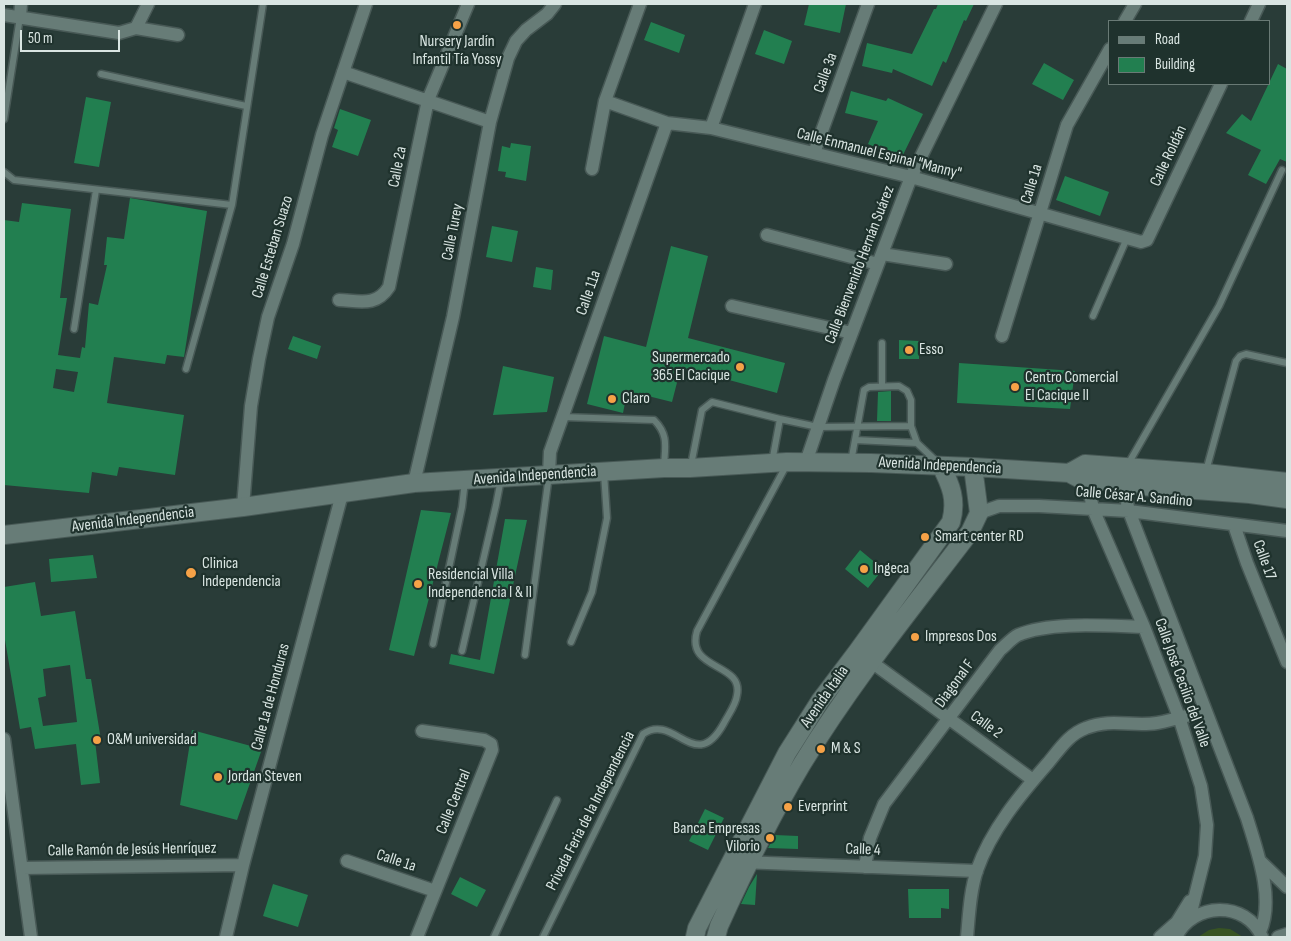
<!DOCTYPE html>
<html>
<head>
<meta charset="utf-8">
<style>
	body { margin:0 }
	#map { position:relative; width:1291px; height:941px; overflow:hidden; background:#293c38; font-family:"Sofia Sans Condensed",sans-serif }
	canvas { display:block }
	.frame { position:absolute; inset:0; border:5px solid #d9e5e2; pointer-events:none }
	.legend { position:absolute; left:1108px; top:20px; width:162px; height:65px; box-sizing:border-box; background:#1f322d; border:1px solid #697a75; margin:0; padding:6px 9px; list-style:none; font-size:15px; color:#d9e5e2 }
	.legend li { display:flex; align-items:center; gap:10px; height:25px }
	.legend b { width:25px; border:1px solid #697a75 }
	.scale { position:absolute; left:20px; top:30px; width:100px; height:22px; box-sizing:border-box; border:2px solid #d9e5e2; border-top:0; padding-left:6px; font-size:15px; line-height:18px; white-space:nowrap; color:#d9e5e2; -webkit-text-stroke:4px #1f322d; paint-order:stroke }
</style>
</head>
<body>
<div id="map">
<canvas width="1291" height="941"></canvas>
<div class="frame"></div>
<ul class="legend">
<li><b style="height:6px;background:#677c77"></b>Road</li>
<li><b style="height:14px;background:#227f50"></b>Building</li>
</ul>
<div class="scale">50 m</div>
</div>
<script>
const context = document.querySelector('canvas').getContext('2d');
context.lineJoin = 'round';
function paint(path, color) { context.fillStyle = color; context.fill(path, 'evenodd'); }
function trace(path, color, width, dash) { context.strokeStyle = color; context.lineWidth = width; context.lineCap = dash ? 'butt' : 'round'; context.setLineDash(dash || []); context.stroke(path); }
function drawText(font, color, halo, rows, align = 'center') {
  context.font = font + ' "Sofia Sans Condensed",sans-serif'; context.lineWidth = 4.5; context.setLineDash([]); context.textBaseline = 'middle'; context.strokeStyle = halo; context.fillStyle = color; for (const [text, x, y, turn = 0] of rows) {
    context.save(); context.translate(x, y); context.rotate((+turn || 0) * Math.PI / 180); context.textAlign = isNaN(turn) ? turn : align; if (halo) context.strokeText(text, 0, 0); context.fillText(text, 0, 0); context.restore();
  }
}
const green = new Path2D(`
	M1219 928 1230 929 1243 937H1198L1209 930Z`);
const building = new Path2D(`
	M809 4H846L840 33 804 25Z
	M938 4H974L966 21 964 20 946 63 943 61 932 86 893 69 892 73 862 66 867 43 912 54 934 9H936Z
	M651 22 685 35 679 53 644 40Z
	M764 30 792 41 784 64 755 54Z
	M1044 63 1074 80 1063 100 1032 84Z
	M1278 64 1287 69V162L1280 159 1266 184 1248 175 1261 150 1226 133 1242 114 1251 121Z
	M851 91 886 101 888 98 923 114 901 159 868 144 878 121 845 113Z
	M86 97 111 102 99 167 74 163Z
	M340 109 371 120 358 156 332 147 338 130 334 128Z
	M511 143 531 146 526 181 505 177 506 172 498 171 502 146 510 148Z
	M1065 176 1109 192 1100 216 1056 200Z
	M130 198 207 211 184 357 167 355 165 364 114 357 107 403 184 415 175 475 119 467 117 476 92 472 89 493 4 485V220L19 222 22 203 71 209 60 298H67L58 355 80 358 82 347 85 348 89 303 98 305 107 265H104L107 237 124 239ZM56 369 78 372 74 392 53 388Z
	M492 226 518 231 512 262 486 257Z
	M671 246 708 256 688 338 785 363 777 393 681 367 672 402 644 395 642 403 626 398 623 413 587 404 604 336 646 347Z
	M536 267 553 270 551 290 533 287Z
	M293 336 321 346 317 359 288 349Z
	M899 340 919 341V359H899Z
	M959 363 1075 371 1070 409 957 403Z
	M503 366 554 377 547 412 493 415Z
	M891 391V421H877L878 392Z
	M421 510 451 513 414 656 389 650Z
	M505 519 527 520 494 674 449 664 451 654 480 660Z
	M860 550 883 569 868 588 845 569Z
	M93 555 97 578 51 582 49 559Z
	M35 582 41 616 75 611 86 679H91L101 740 95 741 100 783 81 785 76 744 35 749 31 727 20 729 4 634V587ZM70 665 77 722 43 726 38 698 46 696 43 669Z
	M192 730 262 749 237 820 180 805Z
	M705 809 724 818 708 850 689 841Z
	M775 835 798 836V849L768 848Z
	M757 874 755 905 741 904 749 887Z
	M460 877 486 890 477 907 451 894Z
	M273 884 308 895 298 927 263 916Z
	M908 889H949V909L941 908V918H909Z`);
const lane = new Path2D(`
	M101 74 246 106
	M4 119 20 17
	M4 172 14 180 232 205
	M1093 316 1127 238
	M74 329 96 190
	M186 369 232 205 263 4
	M882 386V343
	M563 417 654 420C669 435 665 447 664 466
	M855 440 917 443
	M772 462 780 419
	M851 462 864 390 869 387 899 386 907 391 911 400V426L917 443 936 461
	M691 465 702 410 712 402 780 419 818 427 911 426
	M1127 466 1219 306 1282 170
	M1206 471 1236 361 1240 356 1246 354 1287 363
	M571 642 592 592 607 518 604 473
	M433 644 462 507 465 481
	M462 651 496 505 501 479
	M525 655 549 475
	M494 937 557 800
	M543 937 643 734C675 712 695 776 724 723 728 715 736 705 737 695 744 662 685 671 697 631L787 464`);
const street = new Path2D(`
	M4 15 119 33 136 28 178 35
	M20 17 21 4
	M1125 21 1135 4
	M1251 21 1259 4
	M136 28 148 4
	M343 72 490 122
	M605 101 667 123 711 128 911 177 1141 242 1147 240 1221 84
	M711 128 755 4
	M814 153 868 4
	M592 169 605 101 640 4
	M767 235 878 264
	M882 254 946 264
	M339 300C360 301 376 307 389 287L428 100 468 4
	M732 306 852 333
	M1002 336 1067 125 1110 49
	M806 462 834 380 911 177 996 4
	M1121 466 1123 485 1129 511 1247 818C1257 851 1275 899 1260 932
	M549 474 550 452 667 123
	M1086 474 1093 509 1144 627 1179 717 1201 786 1207 825 1205 856 1189 920
	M414 483 453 317 490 122 508 58 516 41 526 30 547 14 555 4
	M243 507 251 406 259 359 268 317 293 244 322 135 366 4
	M979 513 999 506H1039L1129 511 1287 531
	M1234 525 1247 563 1287 662
	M866 658 1033 780
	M4 739 31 937
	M347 861 435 891
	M1260 861 1287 887
	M741 862 977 871
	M865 867 870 838 884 804 1000 650C1006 645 1012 638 1018 635 1051 621 1108 626 1144 627
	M22 868 243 865
	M226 937 243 865 342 494
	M417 937 492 750 491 744 484 740 422 731
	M967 937C969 915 970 891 977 870 991 830 1020 795 1048 763 1059 750 1069 734 1086 728 1111 718 1133 727 1157 723 1173 720 1189 715 1205 711
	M1160 937 1177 922 1190 901
	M1176 937C1193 902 1246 900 1262 937
	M1278 937 1287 934`);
const secondary = new Path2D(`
	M1069 473 1085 464 1206 473 1287 482
	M4 535 243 507 414 483 664 468H690L787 462 871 463 973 467 1069 473 1086 482 1250 494 1287 499
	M695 937 697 928 787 753 820 701 857 652 951 522C957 500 951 485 941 466
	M716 937 719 926C744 871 771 816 802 764 852 682 912 608 970 532L979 513 973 467`);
const markers = [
	[457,25,5,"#f6a247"],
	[909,350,5,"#f6a247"],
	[740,367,5,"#f6a247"],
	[1015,387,5,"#f6a247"],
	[612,399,5,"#f6a247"],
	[925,537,5,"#f6a247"],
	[864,569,5,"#f6a247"],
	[191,573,6,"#f6a247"],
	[418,584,5,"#f6a247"],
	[915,637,5,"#f6a247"],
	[97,740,5,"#f6a247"],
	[821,749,5,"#f6a247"],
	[218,777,5,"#f6a247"],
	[788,807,5,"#f6a247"],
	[770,838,5,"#f6a247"]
];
const poiNames = [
	["Nursery Jardín",457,42,"center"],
	["Infantil Tía Yossy",457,60,"center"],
	["Esso",919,350],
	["Supermercado",730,358,"right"],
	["365 El Cacique",730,376,"right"],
	["Centro Comercial",1025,378],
	["El Cacique II",1025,396],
	["Claro",622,399],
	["Smart center RD",935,537],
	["Clinica",202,564],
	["Independencia",202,582],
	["Ingeca",874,569],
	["Residencial Villa",428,575],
	["Independencia I & II",428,593],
	["Impresos Dos",925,637],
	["O&M universidad",107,740],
	["M & S",831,749],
	["Jordan Steven",228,777],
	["Everprint",798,807],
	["Banca Empresas",760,829,"right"],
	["Vilorio",760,847,"right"]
];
const streetNames = [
	["Calle 3a",826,73,-70],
	["Calle Enmanuel Espinal \"Manny\"",879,154,14],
	["Calle Roldán",1169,156,-65],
	["Calle 2a",398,167,-79],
	["Calle 1a",1032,184,-73],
	["Calle Turey",453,232,-79],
	["Calle Esteban Suazo",273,247,-73],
	["Calle Bienvenido Hernán Suárez",860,265,-69],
	["Calle 11a",589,293,-71],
	["Avenida Independencia",940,466,3],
	["Avenida Independencia",535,476,-4],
	["Calle César A. Sandino",1134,497,5],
	["Avenida Independencia",133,520,-7],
	["Calle 17",1264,560,70],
	["Calle José Cecilio del Valle",1182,683,70],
	["Diagonal F",955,684,-54],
	["Calle 1a de Honduras",271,697,-75],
	["Avenida Italia",825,697,-55],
	["Calle 2",986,725,36],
	["Calle Central",454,802,-68],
	["Privada Feria de la Independencia",591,811,-63],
	["Calle Ramón de Jesús Henríquez",132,850,-1],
	["Calle 4",863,850,2],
	["Calle 1a",396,861,18]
];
paint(green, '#385423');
paint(building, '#227f50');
trace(lane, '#485956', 9);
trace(street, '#485956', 15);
trace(secondary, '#485956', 20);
trace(lane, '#677c77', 6);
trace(street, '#677c77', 12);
trace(secondary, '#677c77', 18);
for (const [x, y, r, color] of markers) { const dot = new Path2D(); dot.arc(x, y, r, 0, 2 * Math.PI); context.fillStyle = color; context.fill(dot); trace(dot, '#1f322d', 2); }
drawText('16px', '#d9e5e2', '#1f322d', poiNames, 'left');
drawText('16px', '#d9e5e2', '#1f322d', streetNames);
</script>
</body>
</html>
